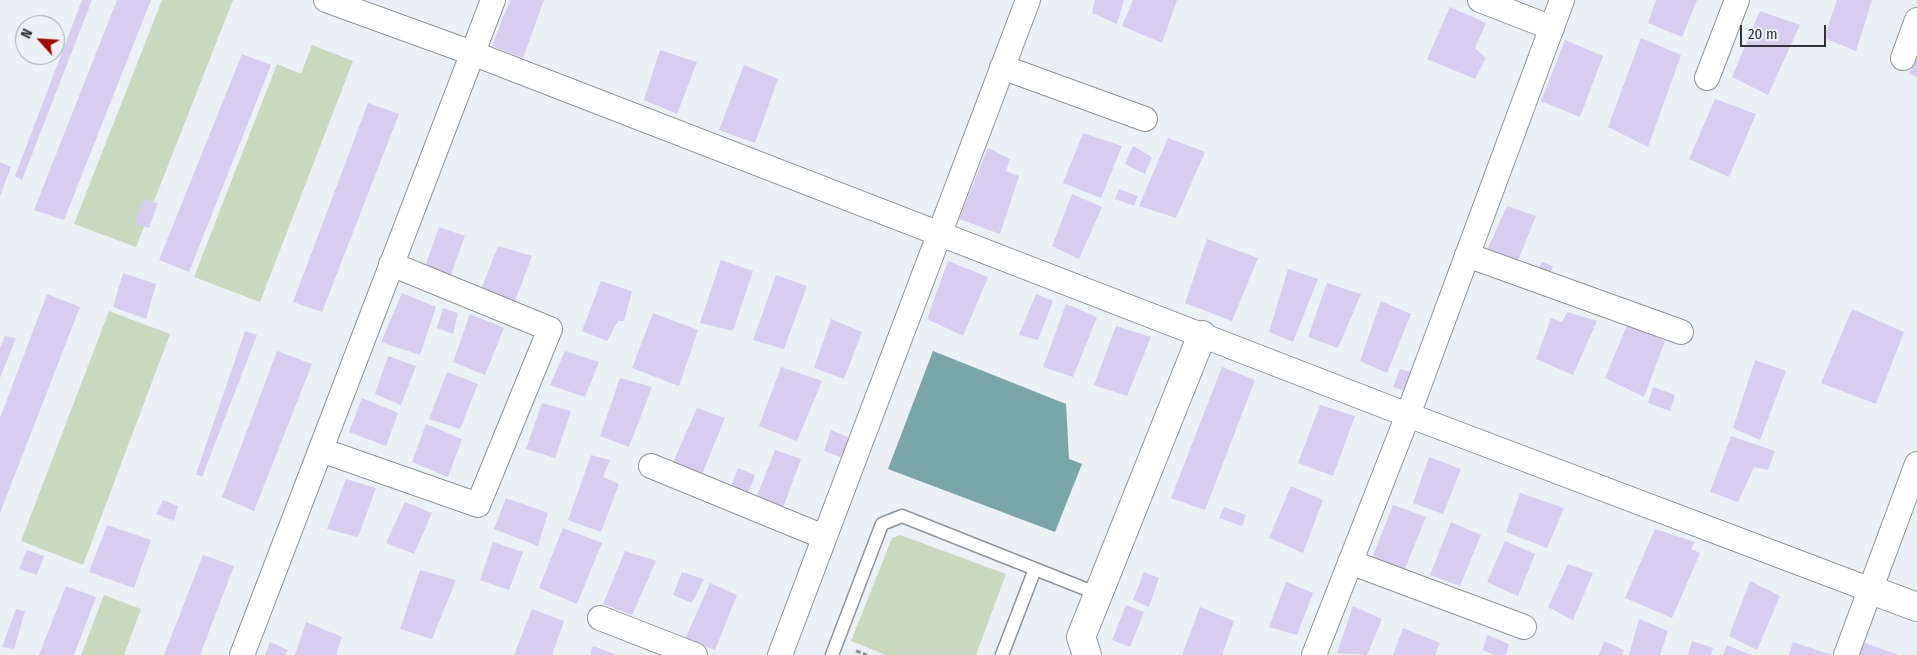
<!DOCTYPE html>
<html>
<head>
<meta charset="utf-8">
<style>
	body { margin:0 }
	#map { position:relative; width:1917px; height:655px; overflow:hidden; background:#eaf0f4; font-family:"Fira Sans Condensed",sans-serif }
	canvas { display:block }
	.north { position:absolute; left:15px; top:15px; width:50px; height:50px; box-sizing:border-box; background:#eaf0f4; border:1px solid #a0a4a7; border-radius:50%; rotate:296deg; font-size:14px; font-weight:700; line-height:20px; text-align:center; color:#313334 }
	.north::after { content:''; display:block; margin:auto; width:18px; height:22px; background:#a20b00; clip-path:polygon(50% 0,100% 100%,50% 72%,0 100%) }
	.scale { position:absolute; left:1740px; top:25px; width:86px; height:22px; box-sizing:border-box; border:2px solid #313334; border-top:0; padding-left:6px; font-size:15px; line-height:18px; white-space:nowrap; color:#313334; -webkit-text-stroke:4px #eaf0f4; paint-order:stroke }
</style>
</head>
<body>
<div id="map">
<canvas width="1917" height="655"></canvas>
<div class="north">N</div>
<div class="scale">20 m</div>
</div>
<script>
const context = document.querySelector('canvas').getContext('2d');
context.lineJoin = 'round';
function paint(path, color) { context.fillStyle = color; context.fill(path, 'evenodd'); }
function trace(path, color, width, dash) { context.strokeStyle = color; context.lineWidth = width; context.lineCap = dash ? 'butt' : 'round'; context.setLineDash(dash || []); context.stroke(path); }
const green = new Path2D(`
	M162 0H233L136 247 74 224Z
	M312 45 353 61 260 302 194 277 277 64 301 74Z
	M109 311 170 334 83 565 21 541Z
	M900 535 1006 574 976 655H886L851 641 892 538Z
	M104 595 141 609 124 655H81Z`);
const water = new Path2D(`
	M933 351 1066 404 1069 459 1082 464 1055 532 888 469Z`);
const building = new Path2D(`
	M82 0H92L22 180 15 176Z
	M117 0H151L64 220 34 210Z
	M510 0H544L523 58 492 46Z
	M1095 0H1124L1117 24 1092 13Z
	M1133 0H1177L1162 43 1122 26Z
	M1656 0H1697L1682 37 1648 23Z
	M1837 0H1872L1856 51 1824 38Z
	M1450 7 1486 23 1475 48 1486 58 1475 79 1427 59Z
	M1760 11 1800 25 1768 95 1732 77Z
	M1641 38 1681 55 1648 147 1608 127Z
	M1565 40 1603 56 1580 117 1541 101Z
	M660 50 697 62 677 114 644 100Z
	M1917 52V77L1909 74Z
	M242 54 271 65 189 272 159 260Z
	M744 65 778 79 755 143 719 130Z
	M1715 99 1756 114 1729 177 1689 159Z
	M368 103 399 114 322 312 293 302Z
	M1083 133 1122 146 1101 198 1063 183Z
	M1168 138 1205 152 1176 218 1139 206Z
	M1133 146 1152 157 1145 174 1125 164Z
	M988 148 1010 159 1006 171 1019 176 1000 234 959 219Z
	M0 162 11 167 0 196Z
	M1119 189 1138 196 1134 206 1115 199Z
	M1072 194 1102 207 1079 259 1052 246Z
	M144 200 158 203 149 228 135 223Z
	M1507 206 1536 216 1516 265 1486 252Z
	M439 227 465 236 450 277 425 267Z
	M1207 239 1258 258 1232 321 1185 303Z
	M498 246 532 256 514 304 480 292Z
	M721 260 753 271 733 331 700 323Z
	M948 261 988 277 963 336 927 319Z
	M1542 262 1553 266 1549 276 1537 273Z
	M1288 269 1318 279 1293 342 1269 332Z
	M123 273 156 284 146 319 113 307Z
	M776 275 807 286 784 349 753 340Z
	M601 281 632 291 624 321H618L607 341 582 331Z
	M1327 283 1361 294 1338 348 1308 337Z
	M402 293 436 307 420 355 381 342Z
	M47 294 80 307 0 513V418Z
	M1036 294 1053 301 1038 340 1019 335Z
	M1381 301 1411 314 1387 373 1360 361Z
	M1066 304 1097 317 1073 377 1043 367Z
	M443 308 458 313 453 334 437 328Z
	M1852 309 1904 332 1876 404 1821 383Z
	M1567 312 1597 321 1573 375 1536 359 1551 318 1562 322Z
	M653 313 698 330 679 386 632 368Z
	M470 314 504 328 485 375 453 362Z
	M831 319 862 332 844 379 814 368Z
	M1628 323 1665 341 1644 397 1605 378Z
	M1116 326 1151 337 1127 396 1094 385Z
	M245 331 257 335 202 477 196 474Z
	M5 336 16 338 0 378V348Z
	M277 351 312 364 254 511 222 497Z
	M565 351 599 362 585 397 550 385Z
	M388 356 416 366 401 405 375 394Z
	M1755 360 1786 371 1760 440 1733 428Z
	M781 367 822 381 797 441 759 426Z
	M1222 367 1255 380 1205 510 1171 498Z
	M1400 369 1411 372 1403 390 1393 387Z
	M447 372 478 384 460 429 429 419Z
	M620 378 652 387 629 447 600 436Z
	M1653 387 1675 395 1670 411 1648 403Z
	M362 398 398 413 386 446 349 432Z
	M542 403 571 411 555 458 526 449Z
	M1320 405 1355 416 1333 476 1298 463Z
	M697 408 725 418 700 479 671 467Z
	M426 424 462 439 448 477 412 462Z
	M831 430 852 439 843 458 824 451Z
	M1731 436 1775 451 1768 470 1754 467 1738 502 1710 492Z
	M775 450 801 459 781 513 755 501Z
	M591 455 610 460 603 477 619 484 601 532 568 520Z
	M1429 457 1461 469 1443 514 1413 503Z
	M738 468 755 475 747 496 730 489Z
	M346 479 376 488 358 537 327 529Z
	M1291 486 1323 500 1303 553 1269 538Z
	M1520 493 1564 508 1547 548 1506 532Z
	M506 498 548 513 538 546 494 529Z
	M163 500 178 506 174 521 156 514Z
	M405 502 432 513 414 554 386 543Z
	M1393 505 1426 517 1404 571 1372 558Z
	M1224 507 1246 515 1242 526 1219 518Z
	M1451 522 1481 535 1460 586 1430 575Z
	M107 525 151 540 134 588 89 572Z
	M563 528 602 543 577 604 539 588Z
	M1655 529 1695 542 1691 549 1700 553 1672 618 1625 598Z
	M1505 541 1535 554 1518 596 1487 582Z
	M493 542 523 552 509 590 480 580Z
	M27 550 44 556 37 575 19 569Z
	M625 551 656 561 632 615 603 604Z
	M203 555 234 566 200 655H164Z
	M1568 564 1593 573 1573 620 1548 607Z
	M420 570 456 580 432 639 400 629Z
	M682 572 704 579 692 603 673 595Z
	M1144 572 1159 578 1149 607 1133 600Z
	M1750 581 1780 596 1757 650 1729 636Z
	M1286 582 1313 593 1297 635 1269 627Z
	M710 583 737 595 715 650 685 639Z
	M66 586 96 597 74 655H39Z
	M1126 605 1144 612 1130 647 1112 640Z
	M1353 606 1382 619 1367 655 1337 653Z
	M1200 607 1234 621 1222 655H1182Z
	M16 609 25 611 14 649 2 647Z
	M532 609 564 621 552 655H514Z
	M1639 619 1668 631 1660 655H1629Z
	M306 622 342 637 336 655H295Z
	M1403 628 1440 643 1435 655H1393Z
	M1487 635 1509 644 1506 655H1494L1483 650Z
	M1604 641 1624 650 1622 655H1599Z
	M1692 641 1713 648 1710 655H1688Z
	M270 642 288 650 285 655H265Z
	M1793 642 1832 655H1789Z
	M1862 642 1899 655H1857Z
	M1727 645 1751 655H1723Z
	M593 646 617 655H590Z`);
const path = new Path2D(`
	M856 651 867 655`);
const lane = new Path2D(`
	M832 655 882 524 902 516 1098 594
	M1002 655 1035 569`);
const street = new Path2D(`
	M326 0 472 53 1408 415 1871 590
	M1480 0 1552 28
	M1903 58 1917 20
	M1002 67 1145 119
	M1707 78 1737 0
	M1467 255 1681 332
	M321 450 478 505 550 329 391 264
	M651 466 824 537
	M1350 562 1524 627
	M600 618 695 655
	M242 655 493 0
	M780 655 1028 0
	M1314 655 1408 415 1562 0
	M1846 655 1917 464`);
const secondary = new Path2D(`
	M1871 590 1917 607
	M1087 655 1081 637 1202 335`);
paint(green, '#c8d9c0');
paint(water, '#7aa6a7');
paint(building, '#d6cdef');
trace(lane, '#909599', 15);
trace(street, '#909599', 26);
trace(secondary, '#909599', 30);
trace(path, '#8d9193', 3, [5, 2.5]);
trace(lane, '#fff', 12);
trace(street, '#fff', 24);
trace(secondary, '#fff', 28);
</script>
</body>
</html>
